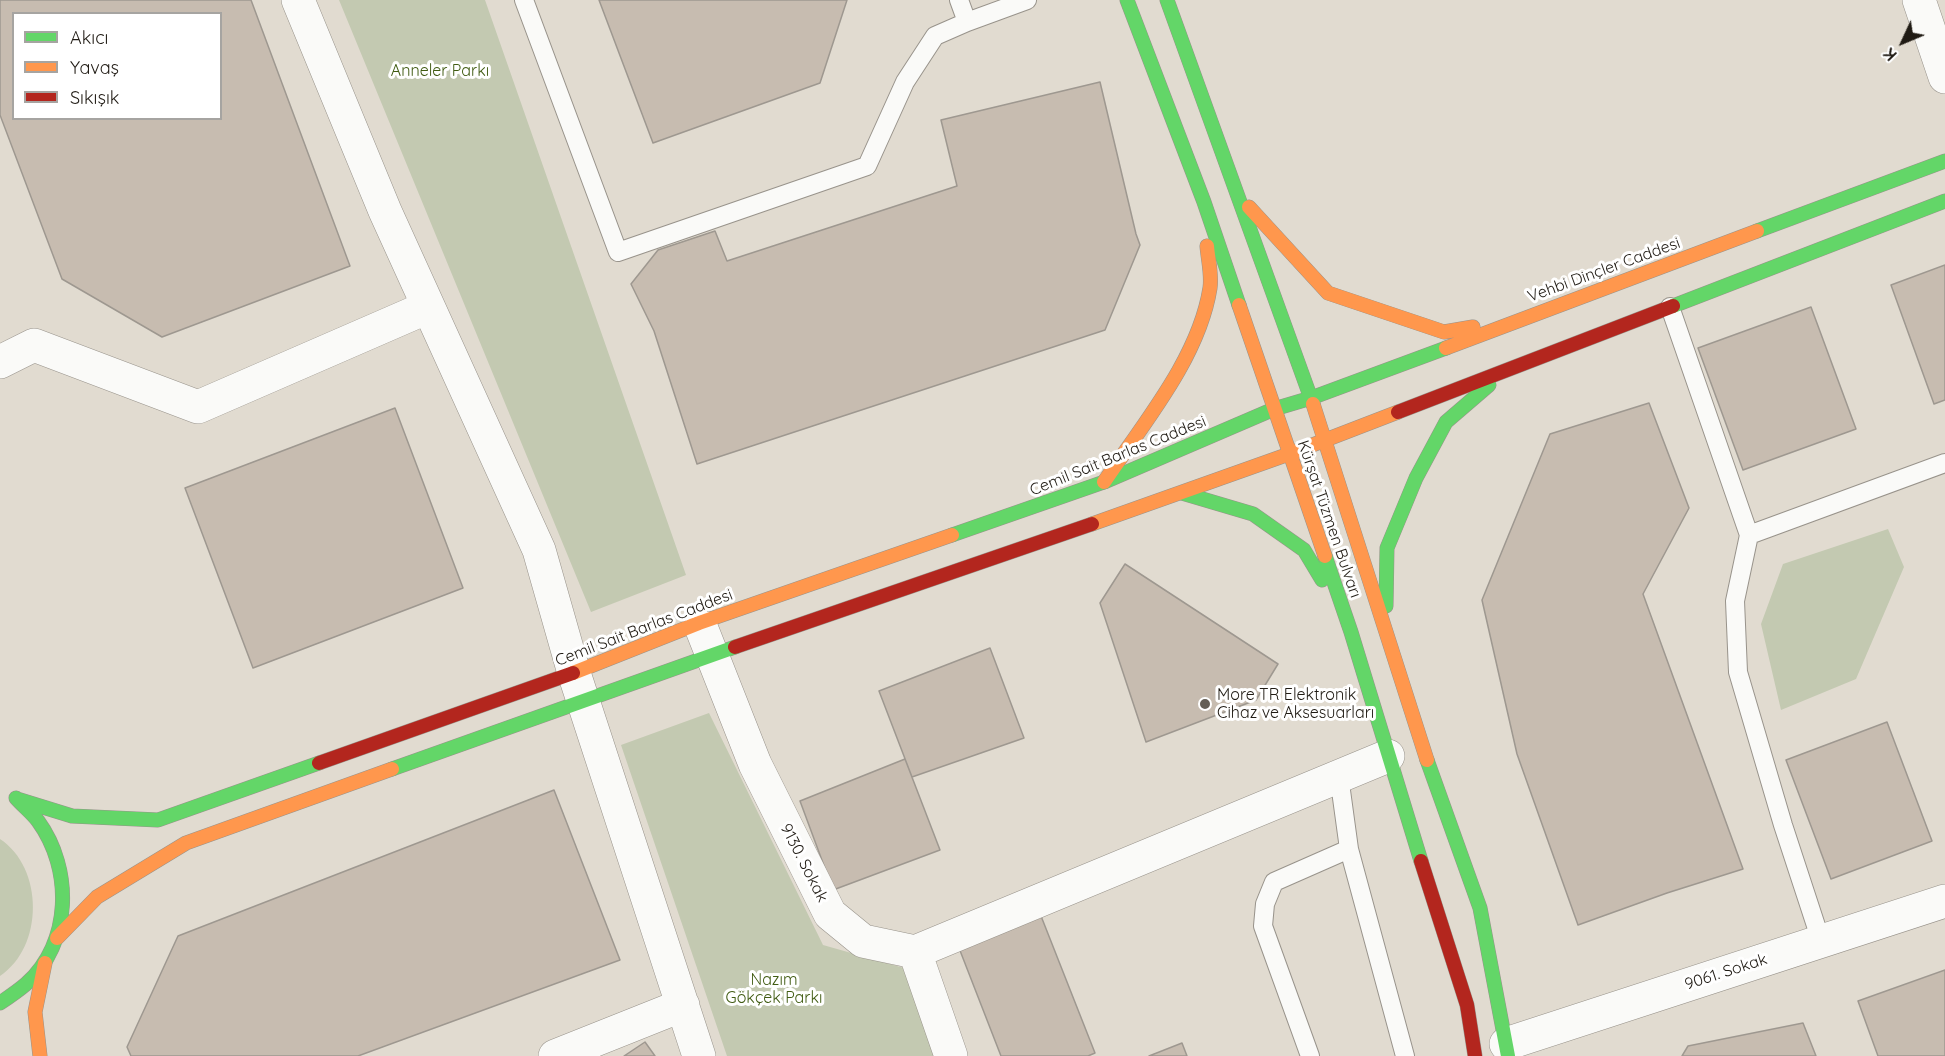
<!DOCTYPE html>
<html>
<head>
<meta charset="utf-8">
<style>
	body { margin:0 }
	#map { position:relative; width:1945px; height:1056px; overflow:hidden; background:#e1dbd0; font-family:Quicksand,sans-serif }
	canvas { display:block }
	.legend { position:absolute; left:12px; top:12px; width:210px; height:108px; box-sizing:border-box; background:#fff; border:2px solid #a6a4a1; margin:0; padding:8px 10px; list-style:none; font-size:18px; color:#201b14 }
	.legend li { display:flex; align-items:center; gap:12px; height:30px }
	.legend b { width:30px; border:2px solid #a6a4a1 }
	.north { position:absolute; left:1873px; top:12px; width:60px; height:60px; -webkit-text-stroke:4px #fff; paint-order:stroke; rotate:226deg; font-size:16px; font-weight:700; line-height:24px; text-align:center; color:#201b14 }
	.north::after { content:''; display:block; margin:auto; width:21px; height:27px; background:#201b14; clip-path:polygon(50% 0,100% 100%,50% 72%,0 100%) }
</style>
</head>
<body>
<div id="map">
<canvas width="1945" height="1056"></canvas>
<ul class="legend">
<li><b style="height:8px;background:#63d668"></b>Akıcı</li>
<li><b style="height:8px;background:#ff974d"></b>Yavaş</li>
<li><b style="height:8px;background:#b3261e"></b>Sıkışık</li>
</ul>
<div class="north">K</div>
</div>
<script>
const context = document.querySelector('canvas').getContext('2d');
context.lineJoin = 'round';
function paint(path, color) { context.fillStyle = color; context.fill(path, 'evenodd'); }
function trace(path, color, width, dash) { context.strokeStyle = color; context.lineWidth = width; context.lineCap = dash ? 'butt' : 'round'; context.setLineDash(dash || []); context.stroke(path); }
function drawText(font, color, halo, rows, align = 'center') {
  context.font = font + ' Quicksand,sans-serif'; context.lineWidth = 6; context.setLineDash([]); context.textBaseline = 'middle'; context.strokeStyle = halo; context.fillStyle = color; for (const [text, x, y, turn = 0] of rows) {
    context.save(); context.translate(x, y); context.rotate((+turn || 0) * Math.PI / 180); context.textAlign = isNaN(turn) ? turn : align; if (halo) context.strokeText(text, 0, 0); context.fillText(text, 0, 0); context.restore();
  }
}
const green = new Path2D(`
	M339 0H485L686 575 591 612Z
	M1888 529 1904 567 1856 679 1781 710 1761 624 1783 564Z
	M709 713 823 945 904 968 934 1056H727L621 745Z
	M0 839C44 868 44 947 0 976Z`);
const building = new Path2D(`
	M0 0H251L350 266 162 337 62 279 0 115ZM14 14H220V118H14Z
	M599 0H847L820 83 653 143Z
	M1100 82 1136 234 1140 245 1105 330 697 464 654 331 631 284 658 250 715 231 727 261 957 186 941 120Z
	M1945 265V400L1934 404 1891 285Z
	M1811 307 1856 429 1743 470 1698 348Z
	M1649 403 1689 508 1643 594 1743 869 1667 893 1578 925 1517 754 1482 600 1550 434Z
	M395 408 463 588 253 668 185 488Z
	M1125 564 1278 664 1256 700 1146 742 1100 603Z
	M990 648 1024 738 912 777 879 691Z
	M1887 722 1932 841 1831 879 1786 760Z
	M905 759 940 850 833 890 800 801Z
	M554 790 620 960 358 1056H131L127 1047 178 936Z
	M1041 916 1095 1053 1088 1056H1001L959 948Z
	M1945 970V1056H1878L1858 1001Z
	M1803 1023 1816 1056H1682L1688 1046Z
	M645 1042 655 1056H624Z
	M1182 1043 1187 1056H1149Z`);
const lane = new Path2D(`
	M524 0 618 252 867 166 905 82 935 36 967 22 1027 0
	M959 0 967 22
	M1670 307 1749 535 1735 601 1738 672 1783 825 1821 941
	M1749 535 1945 463
	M1339 776 1349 849 1405 1056
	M1310 1056 1263 926 1265 904 1274 882 1349 849`);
const street = new Path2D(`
	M298 0 385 211 539 550 574 673 699 1056
	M1919 0 1945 77
	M0 362 34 345 198 407 428 307
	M701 627 755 764 830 914 863 941 915 952 951 1056
	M915 952 1388 756
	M1506 1044 1945 901
	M555 1056 683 1005`);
const fast = new Path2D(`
	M1127 0 1204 202 1239 305
	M1167 0 1313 404
	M1757 231 1945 161
	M1673 306 1945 201
	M1182 493 1253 514 1304 550 1322 580
	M952 535 1104 482 1274 409 1311 398 1446 348
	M1325 556 1351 632 1421 861
	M1386 606 1387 548 1416 478 1446 422 1489 385
	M1427 760 1480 908 1508 1056
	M392 769 735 647
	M17 799 72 816 158 820 319 763
	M0 1003C9 997 18 991 26 984 72 943 73 869 38 821 32 813 23 806 16 798`);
const slow = new Path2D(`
	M1249 207 1328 293 1444 332 1473 327
	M1239 305 1325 556
	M1446 348 1757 231
	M1313 404 1427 760
	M1104 482C1143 424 1199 358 1210 288 1212 275 1208 259 1207 246
	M1092 524 1289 454 1398 412
	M573 673 699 623 952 535
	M57 938 97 897 186 843 392 769
	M40 1056 35 1012 45 963`);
const jam = new Path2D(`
	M1398 412 1673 306
	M735 647 1092 524
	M319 763 573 673
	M1421 861 1467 1005 1475 1056`);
const markers = [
	[1205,704,6,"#645e56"]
];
const parkNames = [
	["Anneler Parkı",440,71],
	["Nazım",774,980],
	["Gökçek Parkı",774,998]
];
const streetNames = [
	["Vehbi Dinçler Caddesi",1604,270,-20],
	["Cemil Sait Barlas Caddesi",1118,456,-22],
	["Kürşat Tüzmen Bulvarı",1329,519,71],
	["Cemil Sait Barlas Caddesi",644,628,-21],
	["9130. Sokak",804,863,63],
	["9061. Sokak",1726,972,-18]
];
const poiNames = [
	["More TR Elektronik",1217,695],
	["Cihaz ve Aksesuarları",1217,713]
];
paint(green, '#c3c9b1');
paint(building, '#c7bcb0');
trace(building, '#9e9890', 1.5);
trace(lane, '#98938b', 20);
trace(street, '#98938b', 34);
trace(fast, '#98938b', 15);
trace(slow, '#98938b', 15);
trace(jam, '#98938b', 15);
trace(lane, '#fafaf8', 18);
trace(street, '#fafaf8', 33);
trace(fast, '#63d668', 14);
trace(slow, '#ff974d', 14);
trace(jam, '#b3261e', 14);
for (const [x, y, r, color] of markers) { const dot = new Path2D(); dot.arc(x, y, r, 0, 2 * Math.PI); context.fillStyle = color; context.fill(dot); trace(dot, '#fff', 2); }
drawText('16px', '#415c13', '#fff', parkNames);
drawText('16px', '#201b14', '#fff', streetNames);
drawText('16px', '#201b14', '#fff', poiNames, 'left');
</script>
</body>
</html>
